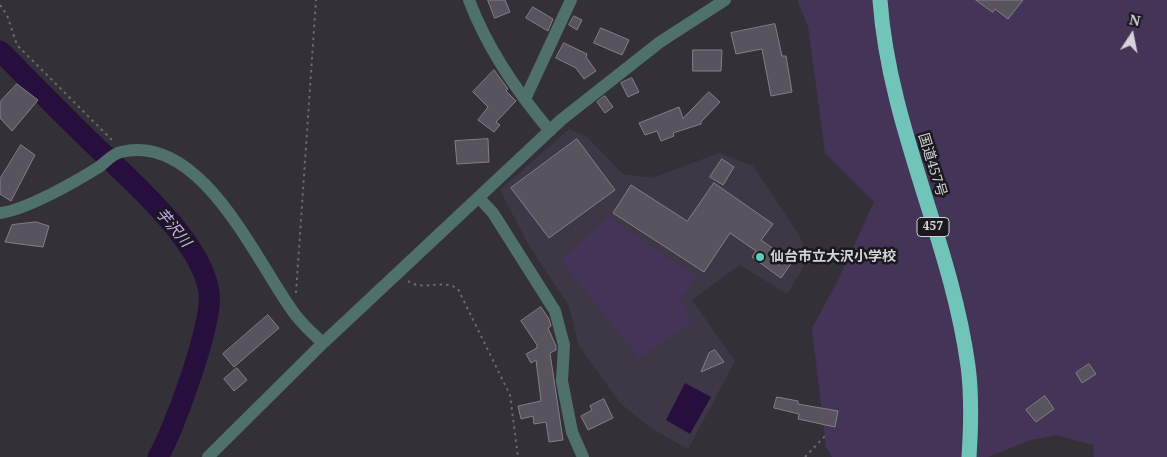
<!DOCTYPE html>
<html>
<head>
<meta charset="utf-8">
<style>
	body { margin:0 }
	#map { position:relative; width:1167px; height:457px; overflow:hidden; background:#333038; font-family:"Noto Serif",serif }
	canvas { display:block }
	.north { position:absolute; left:1107px; top:10px; width:50px; height:50px; -webkit-text-stroke:4px #1a191d; paint-order:stroke; rotate:11deg; font-size:14px; font-weight:700; line-height:20px; text-align:center; color:#d5d3d9 }
	.north::after { content:''; display:block; margin:auto; width:18px; height:22px; background:#d5d3d9; clip-path:polygon(50% 0,100% 100%,50% 72%,0 100%) }
</style>
</head>
<body>
<div id="map">
<canvas width="1167" height="457"></canvas>
<div class="north">N</div>
</div>
<script>
const context = document.querySelector('canvas').getContext('2d');
context.lineJoin = 'round';
function paint(path, color) { context.fillStyle = color; context.fill(path, 'evenodd'); }
function trace(path, color, width, dash) { context.strokeStyle = color; context.lineWidth = width; context.lineCap = dash ? 'butt' : 'round'; context.setLineDash(dash || []); context.stroke(path); }
function drawText(font, color, halo, rows, align = 'center') {
  context.font = font + ' "Noto Serif","Noto Sans JP",serif'; context.lineWidth = 5; context.setLineDash([]); context.textBaseline = 'middle'; context.strokeStyle = halo; context.fillStyle = color; for (const [text, x, y, turn = 0] of rows) {
    context.save(); context.translate(x, y); context.rotate((+turn || 0) * Math.PI / 180); context.textAlign = isNaN(turn) ? turn : align; if (halo) context.strokeText(text, 0, 0); context.fillText(text, 0, 0); context.restore();
  }
}
const built = new Path2D(`
	M569 129 587 137 623 174 652 178 719 153 753 166 799 235 808 260 787 294 740 265 692 300 735 361 688 449 652 429 620 403 579 346 569 306 528 244 500 190Z`);
const green = new Path2D(`
	M797 0H1167V457H1094L1093 445 1056 435 1031 440 988 457H832L826 447 812 328 838 280 874 202 825 153 808 26Z
	M608 217 697 277 680 297 692 322 639 358 561 261Z`);
const water = new Path2D(`
	M685 383 711 397 690 434 666 420Z`);
const river = new Path2D(`
	M0 51C30 81 60 112 91 142 128 178 201 239 209 292 214 321 174 430 158 457`);
const building = new Path2D(`
	M488 0H505L510 12 495 18Z
	M976 0H1023L1008 19 995 9 993 12Z
	M533 7 553 19 548 31 526 18Z
	M574 16 582 20 577 30 569 25Z
	M775 24 782 56H786L792 92 771 96 762 49 736 54 731 33Z
	M601 28 629 40 622 55 594 43Z
	M564 43 587 54 586 57 596 71 584 79 576 68 556 58Z
	M693 50H722L721 71H693Z
	M494 70 508 89 506 91 516 101 496 122 500 125 494 132 478 120 488 107 473 92Z
	M632 78 639 92 628 97 621 83Z
	M17 84 38 100 12 131 0 118V102Z
	M709 92 720 102 701 122V124L673 133 674 136 661 141 657 131 645 135 639 123 679 107 683 118Z
	M605 96 613 107 605 113 597 102Z
	M488 139 489 162 457 164 455 141Z
	M577 139 615 190 549 238 511 188Z
	M21 145 35 155 11 201 0 194V179Z
	M722 159 734 167 723 185 710 177Z
	M714 183 773 224 761 240 792 262 781 278 752 257 756 251 730 233 704 272 613 213 631 185 687 221Z
	M36 222 49 226 43 247 5 242 12 225Z
	M541 307 549 319 551 326 548 328 556 346V350L550 353 563 440 549 442 546 422 534 424 533 416 521 419 518 406 541 401 536 360 531 363 526 354 537 348V345L521 321Z
	M268 315 279 328 234 367 223 354Z
	M715 350 724 362 701 372 709 353Z
	M1089 364 1096 374 1082 383 1076 373Z
	M237 368 247 380 234 391 224 379Z
	M1045 396 1054 409 1036 422 1026 410Z
	M777 397 798 401V404L838 411 835 427 798 419 799 414 774 408Z
	M604 399 613 418 588 430 581 416 592 410 590 406Z`);
const path = new Path2D(`
	M0 5 7 15 17 45 114 142
	M408 281C424 292 442 278 458 289L510 395 518 457
	M296 293 316 0
	M805 457 825 436`);
const minor = new Path2D(`
	M469 0C487 48 517 92 550 131
	M525 99 571 0
	M480 199 493 213 555 311 564 345 562 381 572 432 583 457
	M0 213C26 210 75 182 99 167 106 162 112 154 121 152 202 132 256 262 294 313 302 324 313 334 323 343
	M208 457 323 343 561 120 660 42 725 0`);
const highway = new Path2D(`
	M880 0C889 127 951 241 968 366 972 396 971 427 969 457`);
const markers = [
	[760,257,5,"#59cebe"]
];
const shields = [
	[933,227,32]
];
const shieldNames = [
	["457",933,227]
];
const streetNames = [
	["国道457号",932,165,73]
];
const poiNames = [
	["仙台市立大沢小学校",770,257]
];
const waterNames = [
	["芋沢川",173,228,50]
];
paint(built, '#3e3846');
paint(green, '#443458');
paint(water, '#270f3d');
trace(river, '#270f3d', 21);
paint(building, '#58545d');
trace(building, '#837f89', 1);
trace(path, '#6c6a71', 2, [2.5, 4]);
trace(minor, '#50706b', 12);
trace(highway, '#71c5b8', 15);
for (const [x, y, r, color] of markers) { const dot = new Path2D(); dot.arc(x, y, r, 0, 2 * Math.PI); context.fillStyle = color; context.fill(dot); trace(dot, '#1a191d', 2); }
for (const [x, y, w] of shields) { const box = new Path2D(); box.roundRect(x - w / 2, y - 9.5, w, 19, 4); context.fillStyle = '#1a191d'; context.fill(box); trace(box, '#d5d3d9', 1); }
drawText('bold 12px', '#d5d3d9', null, shieldNames);
drawText('14px', '#d5d3d9', '#1a191d', streetNames);
drawText('bold 14px', '#d5d3d9', '#1a191d', poiNames, 'left');
drawText('italic 15px', '#d0aefc', '#1a191d', waterNames);
</script>
</body>
</html>
